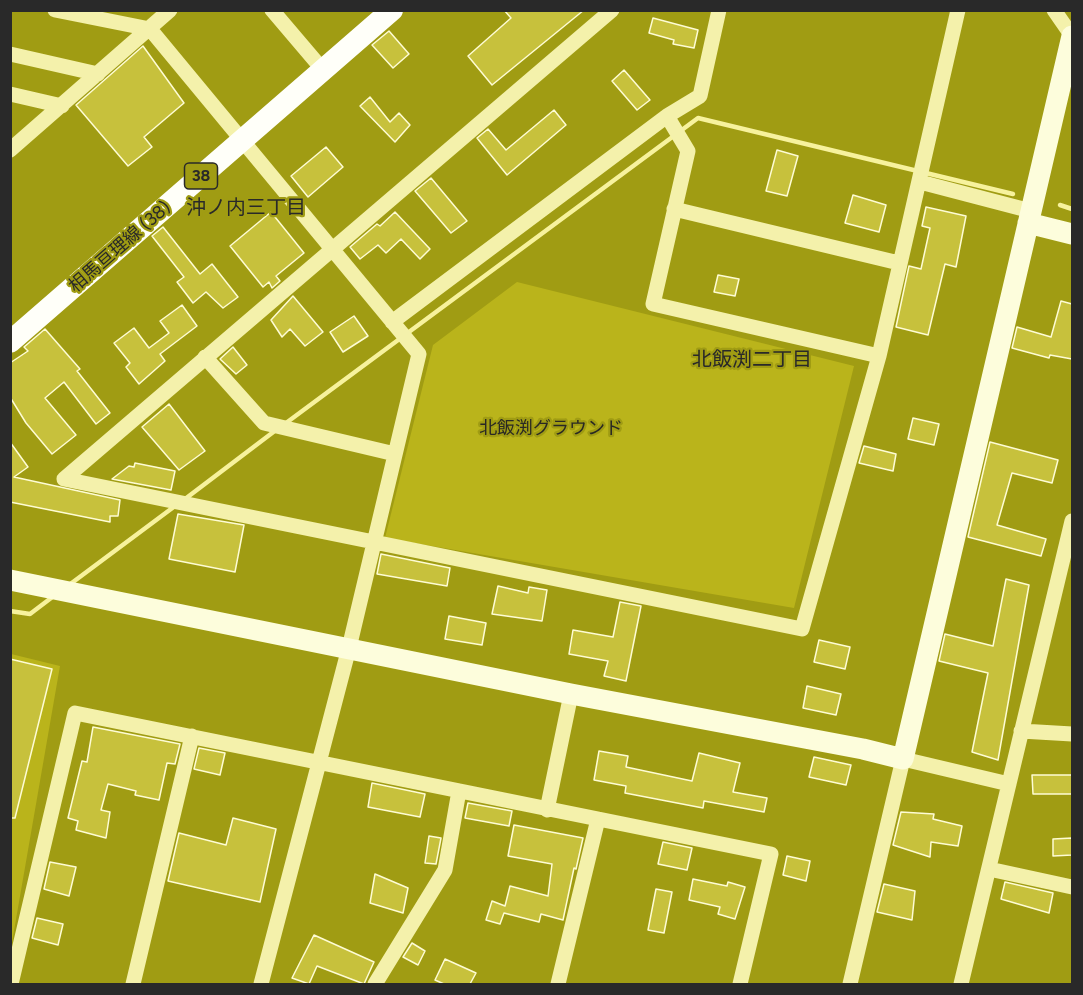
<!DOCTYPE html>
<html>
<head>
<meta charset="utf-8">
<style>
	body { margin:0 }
	#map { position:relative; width:1083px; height:995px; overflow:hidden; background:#a09c13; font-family:Figtree,sans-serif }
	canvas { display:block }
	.frame { position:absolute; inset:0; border:12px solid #292929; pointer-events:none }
</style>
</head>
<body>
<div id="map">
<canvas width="1083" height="995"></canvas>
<div class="frame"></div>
</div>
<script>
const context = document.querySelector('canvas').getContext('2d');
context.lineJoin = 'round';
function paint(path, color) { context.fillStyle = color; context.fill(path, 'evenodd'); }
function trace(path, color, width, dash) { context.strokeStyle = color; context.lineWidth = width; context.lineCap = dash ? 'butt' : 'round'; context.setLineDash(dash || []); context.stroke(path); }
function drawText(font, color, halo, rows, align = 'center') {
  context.font = font + ' Figtree,"Noto Sans JP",sans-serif'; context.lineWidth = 4.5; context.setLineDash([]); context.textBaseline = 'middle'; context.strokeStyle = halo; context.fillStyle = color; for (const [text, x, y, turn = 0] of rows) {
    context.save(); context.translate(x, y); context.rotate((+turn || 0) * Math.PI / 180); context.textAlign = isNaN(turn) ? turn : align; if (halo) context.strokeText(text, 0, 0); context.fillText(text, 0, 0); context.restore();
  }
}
const green = new Path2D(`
	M517 282 854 366 794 608 385 538 433 345Z
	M11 654 60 666 11 948Z`);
const stream = new Path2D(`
	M1060 205 1072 209
	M286 423 698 118 1013 194
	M185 499 276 430
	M69 585 175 506
	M10 611 30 614 55 595`);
const building = new Path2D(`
	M504 10H584L492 85 468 56 511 18Z
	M653 18 698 30 694 48 673 44 674 40 649 33Z
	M389 31 409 54 393 68 372 45Z
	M143 46 184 103 144 137 152 147 128 166 76 105Z
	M624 70 650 100 637 110 612 81Z
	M370 97 390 122 399 113 410 125 395 142 360 106Z
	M554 110 566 125 507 175 477 138 488 129 506 150Z
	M326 147 343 167 308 197 291 176Z
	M777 150 798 156 787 196 766 191Z
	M431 178 467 221 451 233 415 191Z
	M853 195 886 205 879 232 845 223Z
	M926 207 966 216 956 267 945 264 928 335 896 327 909 266 921 269 930 228 922 226Z
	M271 212 304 253 276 276 280 281 272 288 269 282 263 287 230 246Z
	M395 212 430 249 420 259 401 239 386 253 378 245 360 259 350 247 377 224 380 226Z
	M163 227 200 274 212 264 238 297 223 308 206 292 193 303 177 282 184 277 152 236Z
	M718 275 739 279 735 296 714 292Z
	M293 296 323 332 305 346 290 329 282 337 271 320Z
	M1061 301 1072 304V359L1050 355 1049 358 1012 348 1017 327 1051 337Z
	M182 305 197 326 160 354 165 361 139 384 126 367 130 363 114 343 134 328 149 348 169 333 160 321Z
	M354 316 368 336 343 352 330 332Z
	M45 329 80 369 77 371 110 413 96 424 64 382 45 398 76 435 52 454 26 423 10 397V363L28 351 24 347Z
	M233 347 247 365 236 374 220 359Z
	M169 404 205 451 179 470 142 427Z
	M913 418 939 424 934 445 908 439Z
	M10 442 28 467 14 477 120 500 118 516H110V522L10 502Z
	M990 442 1058 460 1052 483 1012 473 997 525 1046 539 1041 556 968 537Z
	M864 446 896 454 893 471 859 463Z
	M135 463 175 471 171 490 112 479 129 466 134 467Z
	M178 514 244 525 235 572 169 559Z
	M381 554 450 568 447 586 377 574Z
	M1006 579 1029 585 998 760 972 752 988 673 939 661 945 634 993 646Z
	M498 586 528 593 529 587 547 590 542 621 492 614Z
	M620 602 641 606 626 681 604 676 608 661 569 654 573 630 613 637Z
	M449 616 486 623 482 645 445 639Z
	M819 640 850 647 845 669 814 662Z
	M10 659 52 669 15 818H10Z
	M807 686 841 694 836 715 803 708Z
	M93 727 180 744 175 764 167 763 159 800 135 795 136 791 108 784 101 810 110 812 106 838 76 830 78 821 68 818 82 761 87 762Z
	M199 748 225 753 220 775 194 769Z
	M599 751 628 756 626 767 692 781 699 753 740 763 733 792 767 798 764 812 704 801 703 808 625 793 626 786 594 780Z
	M814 757 851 765 846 785 809 777Z
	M1032 775H1072V794H1033Z
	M372 783 425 794 420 817 368 807Z
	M468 803 512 811 509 826 465 818Z
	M901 812 934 814 933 819 962 826 958 846 931 842 930 857 893 845Z
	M233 818 276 829 260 902 168 881 179 833 226 845Z
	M514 825 583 838 576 869 574 868 563 920 541 914 539 922 504 913 500 924 486 920 492 901 505 906 510 886 548 896 552 864 508 856Z
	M429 836 441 838 436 864 425 863Z
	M1072 838V855L1053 856V839Z
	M663 842 692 848 687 870 658 864Z
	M787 856 810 861 806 881 783 875Z
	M50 862 76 867 69 896 44 889Z
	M375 874 408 888 403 913 370 903Z
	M693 879 727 886 728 882 745 887 735 919 718 914 720 907 689 900Z
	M1005 882 1053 893 1049 913 1001 899Z
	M884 884 915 891 912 920 877 912Z
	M656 889 672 892 664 933 648 930Z
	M37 918 63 924 58 945 32 938Z
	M314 935 374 962 364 984 317 966 309 984 292 978Z
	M412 943 425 951 418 965 403 957Z
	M445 959 476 973 470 984H444L435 980Z`);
const street = new Path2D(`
	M55 10 150 29 419 354 349 648 261 984
	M272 10 323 70
	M612 10 64 479 802 629 879 356 958 10
	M1054 10 1072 36
	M10 54 98 74
	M10 94 62 106
	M667 116 688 151 653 304 879 356
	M10 150 170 10
	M920 182 1031 211
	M674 209 899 263
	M392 322 667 116 700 96 719 10
	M205 357 264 423 395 454
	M1021 731 1072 734
	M547 810 571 694
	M989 869 1072 887
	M11 984 75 713 771 854 740 984
	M133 984 192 736
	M375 984 445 870 459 791
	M558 984 598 819
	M850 984 903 759 1009 784
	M961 984 1072 521`);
const secondary = new Path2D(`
	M1028 223 1072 234
	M10 580 571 694 863 749 903 759 1072 36`);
const primary = new Path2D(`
	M10 342 392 10`);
const shields = [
	[201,176,33]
];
const shieldNames = [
	["38",201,176]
];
const streetNames = [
	["相馬亘理線 (38)",120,247,-41]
];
const parkNames = [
	["北飯渕グラウンド",551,429]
];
const neighbourhoodNames = [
	["沖ノ内三丁目",246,208],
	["北飯渕二丁目",752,360]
];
paint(green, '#bab41b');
trace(stream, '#f7f29d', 4.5);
paint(building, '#c7c13c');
trace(building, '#fefcd4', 1.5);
trace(street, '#f4f1ab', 15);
trace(secondary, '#fdfddc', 21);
trace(primary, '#fffff9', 22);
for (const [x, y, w] of shields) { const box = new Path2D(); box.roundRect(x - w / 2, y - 13, w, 26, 4.5); context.fillStyle = '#a09c13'; context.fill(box); trace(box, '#292929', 1.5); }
drawText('bold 16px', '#292929', null, shieldNames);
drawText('18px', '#292929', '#a09c13', streetNames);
drawText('18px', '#292824', '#a09c13', parkNames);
drawText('20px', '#292929', '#a09c13', neighbourhoodNames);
</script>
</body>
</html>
